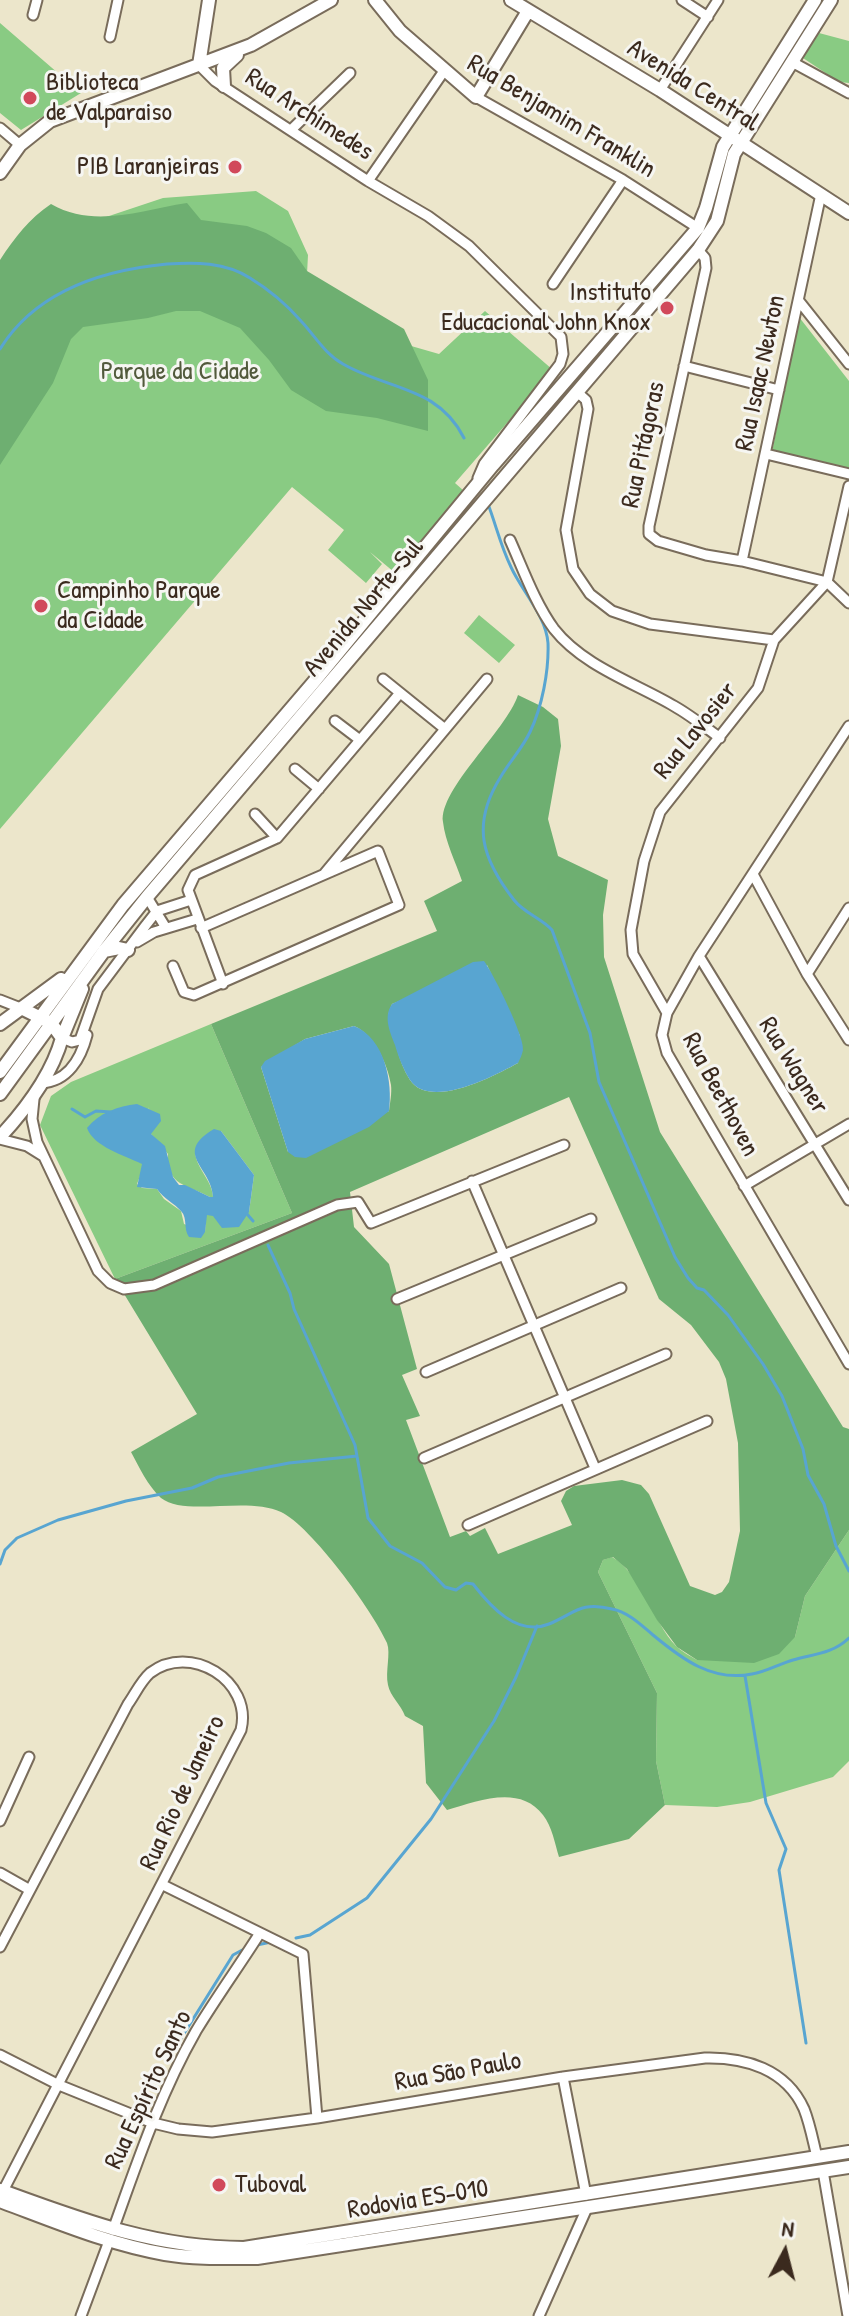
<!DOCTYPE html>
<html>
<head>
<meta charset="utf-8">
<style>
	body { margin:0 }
	#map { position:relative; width:849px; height:2316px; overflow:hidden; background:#ece6cb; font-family:"Patrick Hand",sans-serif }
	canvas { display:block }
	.north { position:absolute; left:745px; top:2212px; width:80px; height:80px; -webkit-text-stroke:6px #f6f6f2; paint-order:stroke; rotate:7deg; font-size:22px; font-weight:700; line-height:32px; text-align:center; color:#3b2a1e }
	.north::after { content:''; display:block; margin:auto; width:28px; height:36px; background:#3b2a1e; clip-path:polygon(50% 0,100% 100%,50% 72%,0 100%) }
</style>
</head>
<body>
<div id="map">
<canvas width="849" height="2316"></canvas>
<div class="north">N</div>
</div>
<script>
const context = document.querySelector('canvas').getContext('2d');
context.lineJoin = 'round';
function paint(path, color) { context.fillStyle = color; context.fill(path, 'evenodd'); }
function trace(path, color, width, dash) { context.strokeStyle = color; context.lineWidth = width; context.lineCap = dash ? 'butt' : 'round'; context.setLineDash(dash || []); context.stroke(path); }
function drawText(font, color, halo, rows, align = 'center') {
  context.font = font + ' "Patrick Hand",sans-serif'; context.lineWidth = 6; context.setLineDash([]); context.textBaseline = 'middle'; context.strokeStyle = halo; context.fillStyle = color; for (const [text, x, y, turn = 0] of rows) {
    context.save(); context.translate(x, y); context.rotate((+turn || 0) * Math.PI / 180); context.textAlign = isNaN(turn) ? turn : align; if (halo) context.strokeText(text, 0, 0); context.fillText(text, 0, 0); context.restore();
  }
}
const green = new Path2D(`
	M0 23 81 93 21 130 0 113Z
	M819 33 849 41V83L839 82 803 58Z
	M256 191 288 211 308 255 307 274 366 333 439 354 485 311 553 370 455 483 464 491 394 572 370 552 382 564 366 583 328 550 344 530 292 487 0 829V343L97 220 163 198Z
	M799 317 849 381V471L772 452Z
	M479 615 515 645 499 663 464 633Z
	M211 1024 292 1213 115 1279 40 1125 51 1096 71 1082ZM149 1107 150 1133 168 1154C166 1186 188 1185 210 1197H213C212 1179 195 1168 195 1150L221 1131 254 1175 249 1212 206 1215 205 1232 184 1224 181 1211 164 1199 157 1189 142 1188 137 1184 143 1168Z
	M849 1530V1761L833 1777 750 1802 717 1807 665 1805 656 1761 657 1693 598 1572 603 1560 612 1557C640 1572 653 1622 676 1646 681 1651 690 1656 697 1660L795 1637 805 1596Z`);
const forest = new Path2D(`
	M187 203 201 220 247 226 266 233 291 248 307 271 404 329 428 380V431L377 418 326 411 291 390 269 360 240 328 200 311H176L148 318 83 327 71 339 53 383 0 465V260C15 237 29 219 51 204 95 229 140 210 187 203Z
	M518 695 543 707 558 719 561 746 548 819 558 856 608 880 603 915 604 957 660 1132 843 1427 849 1429V1530L805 1596 795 1637 779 1654 754 1663 697 1660 677 1647 657 1620 627 1569 613 1557 603 1560 598 1572 657 1693 656 1761 665 1805 629 1839 559 1857C555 1844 552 1826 543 1815 520 1784 477 1801 447 1810L426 1783 423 1726 405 1716C401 1705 390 1696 388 1685 385 1672 391 1653 387 1643 373 1611 311 1526 281 1512 247 1496 185 1517 161 1498 148 1486 139 1467 131 1452L197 1414 115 1279 292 1213 211 1024 437 931 424 901 462 881C456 863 445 841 443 822 439 789 506 731 518 695ZM487 965 520 1036 518 1063C494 1076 430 1110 410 1080 398 1062 394 1035 388 1015L392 1004ZM354 1026C374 1034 388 1065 391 1085 392 1093 390 1103 389 1111L288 1152 261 1067 305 1039ZM569 1097 659 1299 691 1325 719 1362 726 1379 738 1443 740 1531 729 1582 722 1592 715 1595 690 1586 649 1494 641 1485 622 1480 574 1486 566 1491 561 1501 572 1525 498 1554 485 1528 470 1536 466 1531 450 1537 406 1420 420 1416 402 1375 417 1369 389 1264 354 1227 350 1192Z`);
const water = new Path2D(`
	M484 961C493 973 525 1037 523 1050 522 1055 520 1059 518 1063 494 1076 430 1110 410 1080 404 1071 398 1056 395 1045 390 1032 383 1017 392 1004L473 962Z
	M354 1026C385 1038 393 1083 389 1111L369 1127 306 1158 295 1157 288 1152 261 1067 265 1061 305 1039Z
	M137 1104 160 1114 161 1121 151 1134 165 1146 173 1177 179 1185H185L210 1197H213C212 1167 172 1154 214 1129L221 1131 254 1175 249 1212 239 1227 222 1228 213 1216 207 1215 205 1232 201 1238 189 1237C183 1229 188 1218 181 1211 174 1203 164 1199 157 1189L137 1187 142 1164C124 1155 94 1147 87 1128 99 1113 118 1106 137 1104Z`);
const stream = new Path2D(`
	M0 349C36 291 103 270 167 264 195 262 225 262 250 278 268 289 287 305 301 321 315 336 325 354 343 364 388 390 438 386 464 438
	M488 504C496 525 501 547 511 567 522 591 546 616 548 643 549 671 542 707 530 732 522 749 509 762 500 778 471 825 482 859 514 900 524 913 541 918 552 930L590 1033 599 1082 675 1257 688 1278 697 1288 704 1290 728 1315 763 1364 782 1396 803 1449 808 1475 824 1504 836 1546 849 1571
	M72 1109 85 1117 96 1111 111 1112
	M247 1214 253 1221
	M268 1245 290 1293 294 1309 355 1445 368 1518 390 1546 422 1563 445 1587 456 1590 466 1583 473 1584C490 1606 517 1637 549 1624 575 1613 581 1601 612 1609 628 1612 641 1625 653 1635 682 1659 712 1682 752 1674 766 1672 779 1664 793 1660 814 1654 832 1654 849 1638
	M0 1564 5 1550 17 1538 58 1520 126 1501 192 1488 218 1477 289 1463 357 1456
	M745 1676 766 1803 786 1849 779 1870 806 2043
	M296 1938 310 1935 367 1898 431 1819 494 1721 516 1677 537 1626
	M257 1945 271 1942
	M175 2048 233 1955 246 1948`);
const street = new Path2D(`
	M682 0 708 17
	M33 15 37 0
	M110 37 118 0
	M792 62 849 93
	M199 65 215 81 368 181 428 216 469 246 561 337 563 354 560 364 484 464 478 478
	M660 90 718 0
	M476 97 623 180 698 228
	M0 128 20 145
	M292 129 350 73
	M368 181 444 71
	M698 250 705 258 706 268 649 526V534L658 541 706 555 742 561 827 582 849 603
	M553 284 623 180
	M799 301 849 364
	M684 366 779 390
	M577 392 586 400 588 409 566 530 573 569 590 594 612 611 650 624 774 640
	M766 454 849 474
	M510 540C523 569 535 603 554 629 583 666 635 683 674 706 690 715 705 727 720 738
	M742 561 821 194
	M383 679 445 729
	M335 721 360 740
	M849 726 699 956 667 1013 662 1035 667 1053 849 1364
	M295 769 319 789
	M255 814 277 838
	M325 873 487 679
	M754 876 807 974 849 1040
	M147 897 166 928
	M137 942 154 932 197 919
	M699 956 849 1200
	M173 966 184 992 194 995 399 905 378 851 201 928
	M807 974 849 908
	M223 984 188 890 195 875 277 838 400 693
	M0 1000 23 1009
	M667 1013 633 954 631 930 644 861 660 812 758 688 774 640 827 582 849 486
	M62 1038 72 1042 80 1040 98 989 146 925 157 911 191 900
	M41 1083C68 1082 81 1058 87 1035
	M34 1099 32 1119 37 1142 98 1271 110 1283 124 1289 154 1285 337 1205 358 1202 371 1223 564 1145
	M0 1139 27 1146 43 1156
	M472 1181 595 1468
	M744 1186 849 1124
	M397 1299 591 1219
	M426 1372 621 1288
	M424 1458 666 1354
	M468 1525 707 1421
	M0 1821 29 1757
	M0 1873 30 1890
	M163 1885 303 1954 317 2118
	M0 1947 128 1704C135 1694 141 1681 150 1673 190 1642 253 1681 241 1730L3 2191
	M0 2055 59 2085 153 2123 178 2129 212 2132 317 2118 563 2077 705 2058C745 2057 786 2069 804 2109 810 2124 813 2141 817 2157
	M563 2077 586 2195
	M823 2171 848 2316
	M113 2230C137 2163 160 2094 196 2031 216 1998 239 1966 260 1933
	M81 2316 109 2241
	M539 2316 587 2208`);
const secondary = new Path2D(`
	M375 0 400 31 476 97 528 11
	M511 0 660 90 849 213
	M199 65 209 0
	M224 86 223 68 237 55
	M0 173 20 145 50 121 251 45 331 0
	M104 951 119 948 128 950
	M0 1024 61 979
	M62 1038 82 989
	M0 1072 123 905 313 683 493 465 698 228 706 208 723 147 815 0
	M0 1094 104 951 147 897 698 250 717 221 734 154 831 0
	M0 1137C26 1109 52 1074 62 1038L51 1023 23 1009
	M0 2190C82 2220 155 2248 244 2248L849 2152
	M0 2201C54 2221 108 2244 165 2254 195 2259 226 2258 257 2258L849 2167`);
const markers = [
	[30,98,8,"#d1495b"],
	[235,167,8,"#d1495b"],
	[667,308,8,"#d1495b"],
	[41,606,8,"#d1495b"],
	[219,2185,8,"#d1495b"]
];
const poiNames = [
	["Biblioteca",46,83],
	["de Valparaiso",46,113],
	["PIB Laranjeiras",219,167,"right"],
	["Instituto",651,293,"right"],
	["Educacional John Knox",651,323,"right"],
	["Campinho Parque",57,591],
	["da Cidade",57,621],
	["Tuboval",235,2185]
];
const streetNames = [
	["Avenida Central",693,86,32],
	["Rua Archimedes",309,115,33],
	["Rua Benjamim Franklin",561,117,31],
	["Rua Isaac Newton",761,373,-78],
	["Rua Pitágoras",644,445,-78],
	["Avenida Norte-Sul",364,608,-50],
	["Rua Lavosier",696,731,-51],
	["Rua Wagner",793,1066,58],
	["Rua Beethoven",720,1095,62],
	["Rua Rio de Janeiro",183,1793,-65],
	["Rua São Paulo",458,2072,-10],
	["Rua Espírito Santo",149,2090,-65],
	["Rodovia ES-010",418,2200,-9]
];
const parkNames = [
	["Parque da Cidade",180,372]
];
paint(green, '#89cb83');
paint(forest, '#6eaf71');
paint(water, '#58a5d1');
trace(stream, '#58a5d1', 3);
trace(street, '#796c5b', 13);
trace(secondary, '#796c5b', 16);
trace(street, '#fff', 9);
trace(secondary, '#fff', 12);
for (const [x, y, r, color] of markers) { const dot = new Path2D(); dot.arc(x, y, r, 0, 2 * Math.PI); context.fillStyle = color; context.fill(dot); trace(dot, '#f6f6f2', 3); }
drawText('26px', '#3b2a1e', '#f6f6f2', poiNames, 'left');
drawText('26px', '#3b2a1e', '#f6f6f2', streetNames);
drawText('26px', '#525a3c', '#f6f6f2', parkNames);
</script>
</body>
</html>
